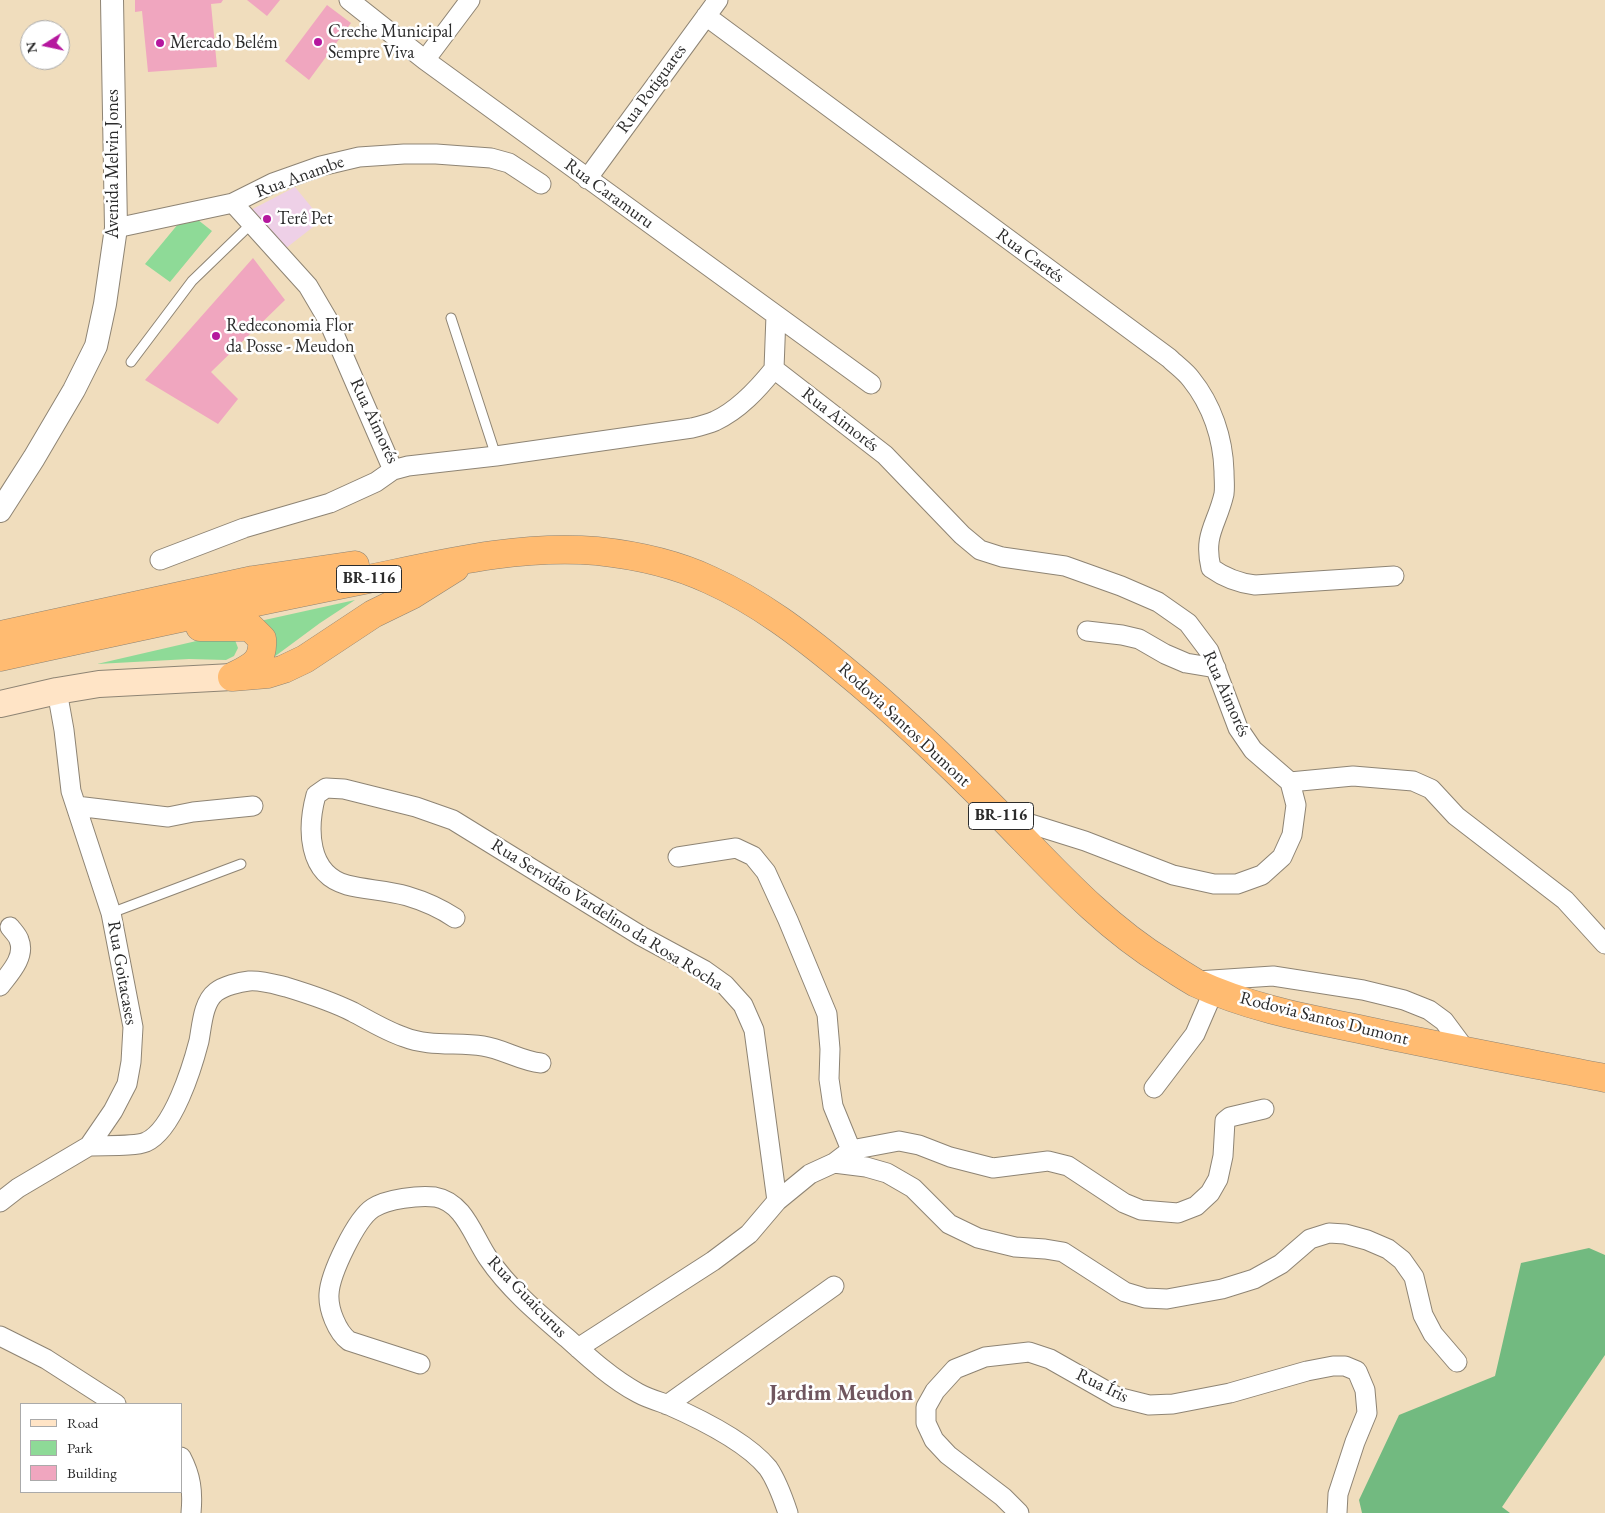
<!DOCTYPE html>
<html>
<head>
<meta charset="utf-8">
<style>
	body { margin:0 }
	#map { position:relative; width:1605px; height:1513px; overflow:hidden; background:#f0ddbd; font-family:"EB Garamond",serif }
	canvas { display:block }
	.legend { position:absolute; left:20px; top:1403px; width:162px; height:90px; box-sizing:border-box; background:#fff; border:1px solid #aaa; margin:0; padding:6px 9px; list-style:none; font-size:15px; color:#2b2b2b }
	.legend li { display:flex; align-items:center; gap:10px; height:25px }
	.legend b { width:25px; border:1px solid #aaa }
	.north { position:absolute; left:20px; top:20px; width:50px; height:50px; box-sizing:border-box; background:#fff; border:1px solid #aaa; border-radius:50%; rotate:260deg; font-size:14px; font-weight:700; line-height:20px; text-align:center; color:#2b2b2b }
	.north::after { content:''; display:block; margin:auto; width:18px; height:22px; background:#b5179e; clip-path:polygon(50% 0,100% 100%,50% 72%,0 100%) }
</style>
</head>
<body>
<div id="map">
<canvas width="1605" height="1513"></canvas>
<ul class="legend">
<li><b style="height:6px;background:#ffe4c6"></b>Road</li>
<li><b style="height:14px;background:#8eda97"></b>Park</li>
<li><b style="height:14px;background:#f0a6bf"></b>Building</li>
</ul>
<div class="north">N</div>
</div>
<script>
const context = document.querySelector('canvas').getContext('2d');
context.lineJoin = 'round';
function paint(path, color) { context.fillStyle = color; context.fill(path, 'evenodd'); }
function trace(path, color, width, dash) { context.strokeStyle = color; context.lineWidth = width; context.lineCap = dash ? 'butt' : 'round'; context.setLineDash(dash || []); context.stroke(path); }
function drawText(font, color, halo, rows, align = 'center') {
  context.font = font + ' "EB Garamond",serif'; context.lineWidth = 5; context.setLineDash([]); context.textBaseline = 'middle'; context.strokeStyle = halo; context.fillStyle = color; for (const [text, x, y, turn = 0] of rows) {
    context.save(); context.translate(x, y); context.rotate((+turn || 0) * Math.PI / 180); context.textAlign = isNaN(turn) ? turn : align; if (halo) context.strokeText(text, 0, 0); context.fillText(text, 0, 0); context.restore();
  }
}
const built = new Path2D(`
	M295 187 322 220 281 252 245 213Z`);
const green = new Path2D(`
	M188 212 212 231 170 282 145 264Z
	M355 600 320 623 270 660 260 621Z
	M218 636 235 640 238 648 234 656 226 660 189 659 97 664Z`);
const forest = new Path2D(`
	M1589 1248 1605 1255V1355L1502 1507 1510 1513H1362L1359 1500 1399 1415 1495 1376 1521 1263Z`);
const building = new Path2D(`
	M135 0H223L221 3 211 4 217 67 148 72 142 11 135 12Z
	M247 0H280L267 16Z
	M327 5 351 23 309 80 285 61Z
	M253 258 285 300 211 372 238 399 218 424 145 380Z`);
const service = new Path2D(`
	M451 318 496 456
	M131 362 192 281 251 224
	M111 913 241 864`);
const minor = new Path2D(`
	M349 0 425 60 871 384
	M706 16 1169 358C1176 365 1185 371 1191 379 1212 405 1223 438 1224 471 1224 479 1225 487 1224 494 1217 525 1203 534 1211 568 1225 578 1238 583 1255 585L1394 576
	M425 60 470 0
	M587 179 718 0
	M233 203 308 286 328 320 393 470 408 466 496 456 692 428C700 426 708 424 715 421 739 410 758 389 774 369L885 455 962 535 980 550 1002 557 1065 566 1121 586 1158 602 1188 623 1209 651 1238 728 1253 750 1290 782 1296 805 1292 835 1282 857 1262 875 1237 884H1214L1173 875 1085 841 1002 815
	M116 228 233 203 273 183 321 166 359 157 404 154H436L491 158 509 163 541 184
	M774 369 776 315
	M160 560 244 528 330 503 376 482 393 470
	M1087 631 1122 635 1139 639 1165 654 1186 663 1216 668
	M1290 782 1353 776 1413 781 1431 789 1456 816 1565 900 1605 944
	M76 806 168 817 193 812 253 806
	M678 857 736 848 753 856 766 872 788 920 827 1014 830 1049 829 1079 833 1106 851 1150
	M455 918C440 908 424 901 407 896 387 890 366 890 347 885 307 874 307 828 316 795L326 788 344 789 416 807 453 820 641 936 704 970 725 985 743 1005 754 1030 777 1201
	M1197 981 1273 976 1363 990 1404 1000 1429 1010 1444 1021 1467 1052
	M0 986C9 974 26 957 19 940 18 936 13 931 10 927
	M1154 1088 1195 1034 1214 990
	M89 1146C103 1145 134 1147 146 1142 173 1130 192 1068 199 1041 202 1025 203 1002 216 992 224 986 239 982 249 981 261 980 274 984 286 987 309 994 331 1001 353 1012 370 1021 386 1031 404 1037 429 1047 457 1042 483 1046 503 1049 521 1061 541 1063
	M834 1163 866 1167 887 1173 913 1188 949 1224 978 1238 1015 1247 1045 1249 1063 1252 1125 1292 1145 1298 1167 1299 1222 1289 1254 1279 1281 1264 1310 1239 1329 1233 1345 1234 1367 1240 1388 1249 1402 1260 1414 1277 1423 1315 1433 1334 1457 1362
	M0 1202 18 1188 89 1146 113 1111 127 1084 131 1062 133 1027 111 913 71 791 64 730 57 691
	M0 1336 46 1359 116 1404
	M578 1348 713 1261 749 1234 777 1201 810 1174 834 1163 851 1150 899 1141 919 1145 950 1157 993 1168 1048 1161 1068 1166 1124 1203 1141 1210 1178 1213 1196 1206 1210 1193 1218 1179 1223 1156 1225 1121 1230 1117 1264 1109
	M420 1364 349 1341C337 1332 328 1309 329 1294 330 1274 356 1219 373 1208 387 1199 419 1195 435 1197 464 1202 473 1236 488 1258 509 1289 539 1314 567 1338 589 1358 612 1379 638 1393 647 1398 657 1401 666 1404 698 1418 746 1441 768 1468 777 1481 783 1498 788 1513
	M667 1405 834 1286
	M181 1457C191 1476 193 1491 191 1513
	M1019 1513 1003 1497 948 1455 934 1440 926 1423V1407L935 1391 955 1369 985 1357 1029 1352 1050 1359 1117 1397 1149 1405 1173 1404 1230 1393 1307 1371 1333 1366H1345L1357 1371 1365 1390 1367 1413 1355 1442 1338 1494 1337 1513`);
const tertiary = new Path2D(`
	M0 511 34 458 74 390 96 346 105 304 116 228 112 0`);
const secondary = new Path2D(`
	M0 704 57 691 99 684 232 677`);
const trunk = new Path2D(`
	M200 627H250L262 639C264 663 251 667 232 677
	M0 635 253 580 355 565
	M0 657C119 631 239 605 359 581 437 565 517 544 597 551 635 555 676 564 710 580 759 602 802 635 843 669 898 714 950 764 1000 815 1052 868 1102 925 1166 964 1176 971 1186 977 1196 983 1247 1007 1305 1018 1359 1029 1441 1047 1523 1062 1605 1078
	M232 677 268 674 284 669 305 659 373 614 412 595 455 568`);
const markers = [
	[318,42,5,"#b5179e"],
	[160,43,5,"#b5179e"],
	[267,219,5,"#b5179e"],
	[216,336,5,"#b5179e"]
];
const shields = [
	[369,579,65],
	[1001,816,65]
];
const shieldNames = [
	["BR-116",369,579],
	["BR-116",1001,816]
];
const poiNames = [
	["Creche Municipal",328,32],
	["Sempre Viva",328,53],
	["Mercado Belém",170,43],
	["Terê Pet",277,219],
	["Redeconomia Flor",226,326],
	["da Posse - Meudon",226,347]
];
const streetNames = [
	["Rua Potiguares",652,89,-54],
	["Avenida Melvin Jones",113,164,-90],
	["Rua Anambe",300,177,-20],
	["Rua Caramuru",609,194,36],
	["Rua Caetés",1030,256,36],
	["Rua Aimorés",840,420,38],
	["Rua Aimorés",374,421,65],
	["Rua Aimorés",1226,694,66],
	["Rodovia Santos Dumont",904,725,43],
	["Rua Servidão Vardelino da Rosa Rocha",607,915,32],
	["Rua Goitacases",122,973,80],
	["Rodovia Santos Dumont",1324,1019,14],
	["Rua Guaicurus",527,1297,46],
	["Rua Íris",1102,1386,26]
];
const districtNames = [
	["Jardim Meudon",841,1394]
];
paint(built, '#eed0e7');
paint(green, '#8eda97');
paint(forest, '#72ba80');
paint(building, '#f0a6bf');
trace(service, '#8e8474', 11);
trace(minor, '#8e8474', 21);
trace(tertiary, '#8e8474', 24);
trace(secondary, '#8e8474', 28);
trace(trunk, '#8e8474', 29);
trace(service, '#fff', 9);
trace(minor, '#fff', 19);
trace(tertiary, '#fff', 22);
trace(secondary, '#ffe4c6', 26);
trace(trunk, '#ffbb71', 28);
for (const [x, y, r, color] of markers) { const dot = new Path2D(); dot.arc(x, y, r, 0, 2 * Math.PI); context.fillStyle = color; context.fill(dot); trace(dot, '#fff', 2); }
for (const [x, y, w] of shields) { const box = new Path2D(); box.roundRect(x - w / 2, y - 13.5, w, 27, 4); context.fillStyle = '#fff'; context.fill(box); trace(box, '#2b2b2b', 1); }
drawText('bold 16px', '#2b2b2b', null, shieldNames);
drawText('18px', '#2b2b2b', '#fff', poiNames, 'left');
drawText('18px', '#2b2b2b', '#fff', streetNames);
drawText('bold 22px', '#70565f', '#fff', districtNames);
</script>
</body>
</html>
